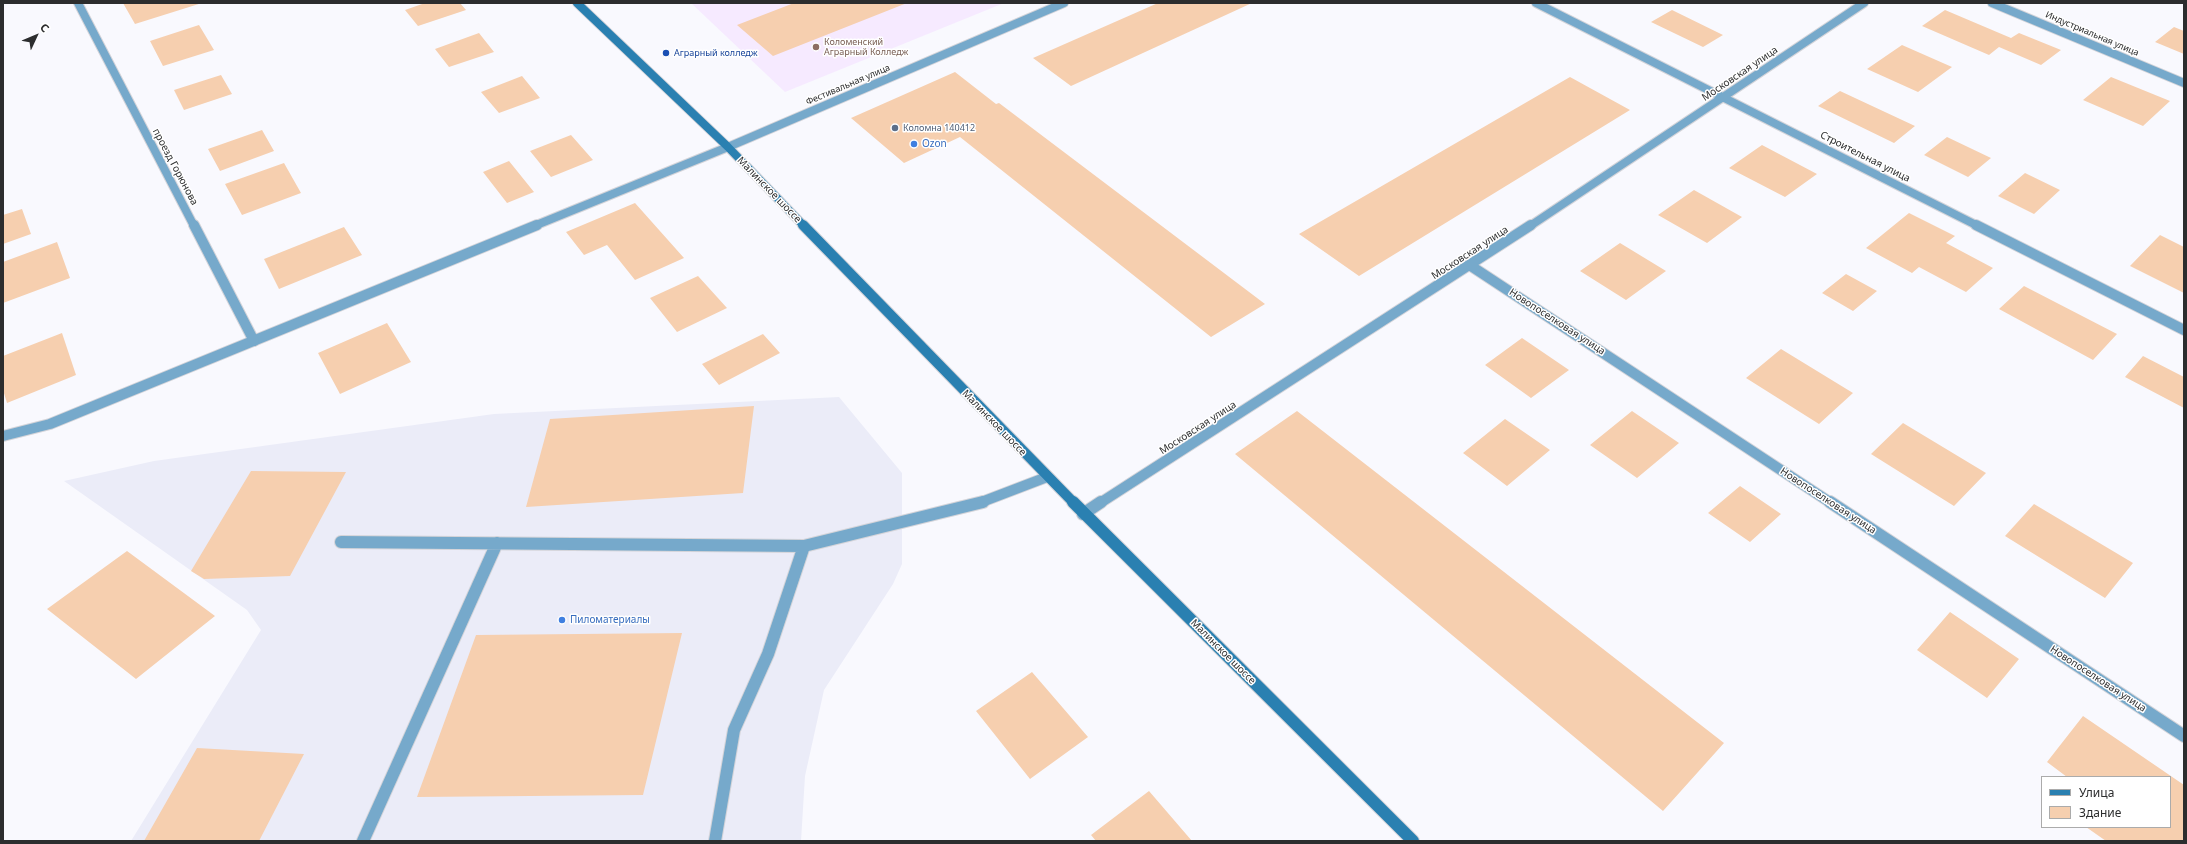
<!DOCTYPE html>
<html>
<head>
<meta charset="utf-8">
<style>
	body { margin:0 }
	#map { position:relative; width:2187px; height:844px; overflow:hidden; background:#f9f9fe; font-family:"Noto Sans",sans-serif }
	canvas { display:block }
	.frame { position:absolute; inset:0; border:4px solid #2c2d2e; pointer-events:none }
	.legend { position:absolute; left:2041px; top:776px; width:130px; height:52px; box-sizing:border-box; background:#fff; border:1px solid #ababab; margin:0; padding:5px 7px; list-style:none; font-size:12px; color:#2c2d2e }
	.legend li { display:flex; align-items:center; gap:8px; height:20px }
	.legend b { width:20px; border:1px solid #ababab }
	.north { position:absolute; left:16px; top:16px; width:40px; height:40px; -webkit-text-stroke:3px #fff; paint-order:stroke; rotate:46deg; font-size:11px; font-weight:700; line-height:16px; text-align:center; color:#2c2d2e }
	.north::after { content:''; display:block; margin:auto; width:14px; height:18px; background:#2c2d2e; clip-path:polygon(50% 0,100% 100%,50% 72%,0 100%) }
</style>
</head>
<body>
<div id="map">
<canvas width="2187" height="844"></canvas>
<div class="frame"></div>
<ul class="legend">
<li><b style="height:5px;background:#2a80b1"></b>Улица</li>
<li><b style="height:11px;background:#f6cfaf"></b>Здание</li>
</ul>
<div class="north">С</div>
</div>
<script>
const context = document.querySelector('canvas').getContext('2d');
context.lineJoin = 'round';
function paint(path, color) { context.fillStyle = color; context.fill(path, 'evenodd'); }
function trace(path, color, width, dash) { context.strokeStyle = color; context.lineWidth = width; context.lineCap = dash ? 'butt' : 'round'; context.setLineDash(dash || []); context.stroke(path); }
function drawText(font, color, halo, rows, align = 'center') {
  context.font = font + ' "Noto Sans",sans-serif'; context.lineWidth = 3; context.setLineDash([]); context.textBaseline = 'middle'; context.strokeStyle = halo; context.fillStyle = color; for (const [text, x, y, turn = 0] of rows) {
    context.save(); context.translate(x, y); context.rotate((+turn || 0) * Math.PI / 180); context.textAlign = isNaN(turn) ? turn : align; if (halo) context.strokeText(text, 0, 0); context.fillText(text, 0, 0); context.restore();
  }
}
const built = new Path2D(`
	M839 397 902 473V564L893 584 824 690 805 776 801 841H131L261 630 247 610 64 481 154 461 494 414Z`);
const education = new Path2D(`
	M691 3H1004L785 92Z`);
const building = new Path2D(`
	M123 3H202L135 24Z
	M425 3H460L466 10 418 26 405 10Z
	M794 3H907L773 56 737 25Z
	M1158 3H1252L1071 86 1033 58Z
	M1672 10 1723 35 1703 47 1651 22Z
	M1945 10 2011 38 2019 33 2061 50 2041 65 1999 47 1989 55 1922 26Z
	M199 25 214 50 163 66 150 41Z
	M2174 27 2184 31V54L2155 42Z
	M479 33 494 52 449 67 435 49Z
	M1902 45 1952 67 1918 92 1867 69Z
	M955 72 996 104 999 103 1265 304 1211 337 960 137 904 163 851 118Z
	M221 75 232 94 184 110 174 90Z
	M522 76 540 98 499 113 481 92Z
	M1570 77 1630 110 1359 276 1299 234Z
	M2111 77 2170 101 2143 126 2083 100Z
	M1840 91 1915 126 1894 143 1818 106Z
	M262 130 274 151 220 171 208 149Z
	M571 135 593 160 551 177 530 151Z
	M1947 137 1991 158 1968 177 1924 155Z
	M1762 145 1817 174 1785 197 1729 168Z
	M509 161 534 192 507 203 483 172Z
	M284 163 301 193 242 215 225 184Z
	M2025 173 2060 190 2034 214 1998 196Z
	M1694 190 1742 217 1707 243 1658 215Z
	M635 203 684 258 635 280 607 245 584 255 566 232Z
	M22 209 31 234 3 244V215Z
	M1909 213 1955 236 1946 243 1993 268 1966 292 1919 267 1912 273 1866 248Z
	M344 227 362 255 279 289 264 259Z
	M2160 235 2184 247V293L2130 266Z
	M57 242 70 278 3 303V262Z
	M1620 243 1666 271 1626 300 1580 271Z
	M1846 274 1877 291 1853 311 1822 293Z
	M698 276 727 308 677 332 650 298Z
	M2024 286 2117 334 2093 360 1999 309Z
	M387 323 411 362 340 394 318 353Z
	M62 333 76 375 7 403 3 390V356Z
	M763 334 780 353 719 385 702 364Z
	M1522 338 1569 370 1531 398 1485 365Z
	M1781 349 1853 393 1819 424 1746 378Z
	M2143 356 2184 377V408L2125 377Z
	M754 406 743 493 526 507 550 419Z
	M1297 411 1724 743 1663 811 1235 454Z
	M1632 411 1679 443 1637 478 1590 445Z
	M1505 419 1550 450 1507 486 1463 453Z
	M1903 423 1986 473 1954 506 1871 454Z
	M251 471 346 472 290 576 204 579 191 571Z
	M1740 486 1781 514 1750 542 1708 513Z
	M2034 504 2133 563 2105 598 2005 536Z
	M127 551 215 616 136 679 47 609Z
	M1950 612 2019 659 1987 698 1917 650Z
	M682 633 643 795 417 797 476 635Z
	M1032 672 1088 737 1030 779 976 711Z
	M2083 716 2184 785V841H2106L2086 827H2170V777H2067L2047 762Z
	M197 748 304 754 259 841H144Z
	M1149 791 1192 841H1096L1091 835Z`);
const serviceFar2 = new Path2D(`
	M534 226 728 147`);
const serviceFar1 = new Path2D(`
	M3 436 50 424 537 225
	M979 503 1047 477`);
const service = new Path2D(`
	M341 542 804 546 983 502
	M363 841 497 543
	M715 841 734 730 768 654 804 546`);
const minorFar2 = new Path2D(`
	M78 3 194 226
	M1536 3 1978 226
	M1992 3 2184 83
	M728 147 1064 3
	M1530 226 1864 3`);
const minorFar1 = new Path2D(`
	M194 225 254 341
	M1976 225 2184 330
	M1471 266 1831 503
	M1100 503 1531 225`);
const minor = new Path2D(`
	M1830 502 2184 736
	M1083 514 1101 502`);
const secondaryFar2 = new Path2D(`
	M577 3 728 147 804 226`);
const secondaryFar1 = new Path2D(`
	M803 225 1074 503`);
const secondary = new Path2D(`
	M1073 502 1413 841`);
const markers = [
	[816,47,4,"#8d6e63"],
	[666,53,4,"#1a4fb4"],
	[895,128,4,"#5c6f8a"],
	[914,144,4,"#3f7fe0"],
	[562,620,4,"#3f7fe0"]
];
const farStreetnames = [
	["Индустриальная улица",2092,34,23],
	["Фестивальная улица",848,85,-23]
];
const farEducationnames = [
	["Коломенский",824,42],
	["Аграрный Колледж",824,52]
];
const farTransitnames = [
	["Аграрный колледж",674,53]
];
const farServicenames = [
	["Коломна 140412",903,128]
];
const streetNames = [
	["Московская улица",1740,74,-34],
	["Строительная улица",1865,157,27],
	["проезд Горюнова",175,167,62],
	["Малинское шоссе",769,190,46],
	["Московская улица",1470,253,-33],
	["Новопоселковая улица",1557,322,33],
	["Малинское шоссе",994,423,46],
	["Московская улица",1198,428,-33],
	["Новопоселковая улица",1828,501,33],
	["Малинское шоссе",1223,652,45],
	["Новопоселковая улица",2098,679,33]
];
const shopNames = [
	["Ozon",922,144],
	["Пиломатериалы",570,620]
];
paint(built, '#ebecf8');
paint(education, '#f6eaff');
paint(building, '#f6cfaf');
trace(serviceFar2, '#d4d4d9', 10);
trace(serviceFar1, '#d4d4d9', 12);
trace(service, '#d4d4d9', 14);
trace(minorFar2, '#d4d4d9', 10);
trace(minorFar1, '#d4d4d9', 12);
trace(minor, '#d4d4d9', 14);
trace(secondaryFar2, '#d4d4d9', 10);
trace(secondaryFar1, '#d4d4d9', 12);
trace(secondary, '#d4d4d9', 14);
trace(serviceFar2, '#76a9cb', 8);
trace(serviceFar1, '#76a9cb', 10);
trace(service, '#76a9cb', 12);
trace(minorFar2, '#76a9cb', 8);
trace(minorFar1, '#76a9cb', 10);
trace(minor, '#76a9cb', 12);
trace(secondaryFar2, '#2a80b1', 8);
trace(secondaryFar1, '#2a80b1', 10);
trace(secondary, '#2a80b1', 12);
for (const [x, y, r, color] of markers) { const dot = new Path2D(); dot.arc(x, y, r, 0, 2 * Math.PI); context.fillStyle = color; context.fill(dot); trace(dot, '#fff', 1.5); }
drawText('9px', '#2c2d2e', '#fff', farStreetnames);
drawText('9px', '#785e54', '#fff', farEducationnames, 'left');
drawText('9px', '#164399', '#fff', farTransitnames, 'left');
drawText('9px', '#4e5e75', '#fff', farServicenames, 'left');
drawText('10px', '#2c2d2e', '#fff', streetNames);
drawText('10px', '#366cbe', '#fff', shopNames, 'left');
</script>
</body>
</html>
